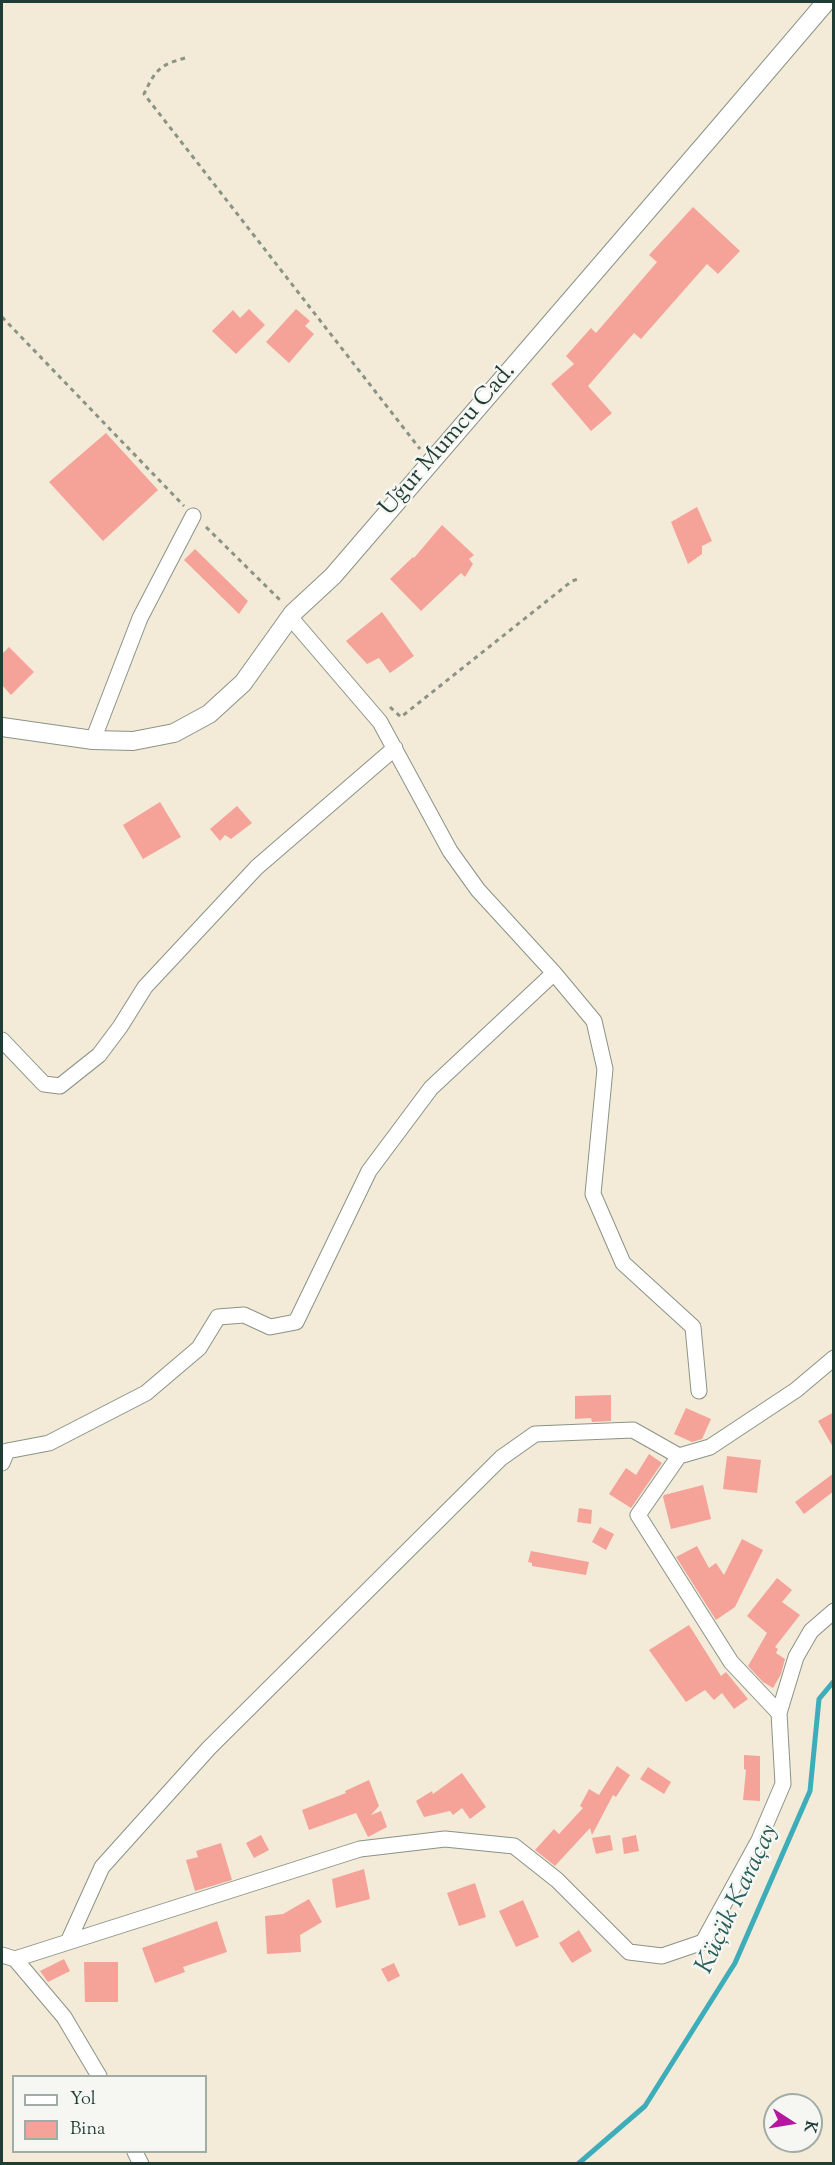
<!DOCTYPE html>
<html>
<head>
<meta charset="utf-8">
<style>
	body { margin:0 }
	#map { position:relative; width:835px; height:2165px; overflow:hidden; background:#f3ead8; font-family:"Sorts Mill Goudy",serif }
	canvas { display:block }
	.frame { position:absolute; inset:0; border:3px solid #1f3d34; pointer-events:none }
	.legend { position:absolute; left:12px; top:2075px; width:195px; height:78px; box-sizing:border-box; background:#f6f6f2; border:2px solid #a0aca6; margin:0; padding:8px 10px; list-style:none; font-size:18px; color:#1f3d34 }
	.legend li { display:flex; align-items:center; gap:12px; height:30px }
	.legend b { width:30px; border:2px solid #a0aca6 }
	.north { position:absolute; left:763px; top:2093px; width:60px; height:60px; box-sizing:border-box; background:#f6f6f2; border:2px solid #a0aca6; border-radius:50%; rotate:102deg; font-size:16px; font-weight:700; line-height:24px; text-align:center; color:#1f3d34 }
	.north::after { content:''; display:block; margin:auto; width:21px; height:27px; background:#b5179e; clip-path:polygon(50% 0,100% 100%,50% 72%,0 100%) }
</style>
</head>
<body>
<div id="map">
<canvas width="835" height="2165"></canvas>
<div class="frame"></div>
<ul class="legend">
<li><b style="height:8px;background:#fff"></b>Yol</li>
<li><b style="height:16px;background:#f5a399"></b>Bina</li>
</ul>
<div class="north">K</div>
</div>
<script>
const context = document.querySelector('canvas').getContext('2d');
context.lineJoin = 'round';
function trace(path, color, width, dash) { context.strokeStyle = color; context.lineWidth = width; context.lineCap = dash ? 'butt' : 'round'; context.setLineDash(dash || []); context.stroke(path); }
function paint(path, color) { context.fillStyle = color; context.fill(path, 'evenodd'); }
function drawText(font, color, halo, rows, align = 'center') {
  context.font = font + ' "Sorts Mill Goudy",serif'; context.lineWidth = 5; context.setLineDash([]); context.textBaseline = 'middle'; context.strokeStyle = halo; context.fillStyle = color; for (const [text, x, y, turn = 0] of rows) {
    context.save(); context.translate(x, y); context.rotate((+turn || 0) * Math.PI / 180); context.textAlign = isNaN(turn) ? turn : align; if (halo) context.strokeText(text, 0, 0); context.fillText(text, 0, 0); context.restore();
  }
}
const stream = new Path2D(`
	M578 2164 645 2106 735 1963 810 1791 819 1699 834 1681`);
const building = new Path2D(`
	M693 207 740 251 718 274 707 264 641 339 634 333 588 386 612 413 591 431 551 384 574 364 566 356 591 328 596 333 657 262 649 255Z
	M249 309 265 325 236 354 212 331 233 310 240 318Z
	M296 309 310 321 305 326 314 334 289 363 266 342Z
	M106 433 158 490 103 541 49 482Z
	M697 507 712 541 702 546V554L688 564 671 522Z
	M442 525 474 555 469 559 473 564 465 577 461 573 421 611 390 579 413 557 414 558Z
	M195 549 248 601 239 614 184 560Z
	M382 612 414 656 390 673 379 658 367 664 346 641Z
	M9 647 34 672 11 695 2 685V654Z
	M160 802 181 837 143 859 123 825Z
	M237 806 252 823 231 839 225 835 220 841 210 829Z
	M611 1395V1421L592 1422 591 1418 575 1419V1396Z
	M686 1408 711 1419 702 1439 692 1442 674 1434Z
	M834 1412V1449L818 1421Z
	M649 1454 662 1463 631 1508 609 1494 626 1468 636 1475Z
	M727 1456 761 1460 757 1493 723 1489Z
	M834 1473V1491L804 1514 795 1502Z
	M703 1485 711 1519 671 1529 663 1497 664 1495Z
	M579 1508 592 1510 591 1524 577 1522Z
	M600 1527 614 1534 606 1550 592 1542Z
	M742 1539 763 1550 735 1607 716 1620 676 1557 697 1546 709 1568 716 1563 724 1575Z
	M531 1551 589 1562 586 1575 532 1566V1563L528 1562Z
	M777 1578 792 1590 782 1602 800 1615 775 1647 778 1649 776 1653 785 1659 781 1674 773 1688 763 1682 748 1666 767 1633 747 1616Z
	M689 1625 721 1676 726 1672 748 1699 734 1709 722 1693 714 1700 705 1690 686 1702 649 1650Z
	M744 1755 760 1756V1801L743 1800 746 1770 744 1769Z
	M617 1766 630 1775 616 1797 613 1795 592 1835 590 1828 555 1866 535 1850 554 1829 559 1834 583 1808 580 1806 589 1789 599 1795Z
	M648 1767 671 1782 664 1794 640 1779Z
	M462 1773 486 1807 470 1819 462 1808 453 1815 450 1811 424 1817 416 1801 432 1791 433 1794Z
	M369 1780 379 1806 371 1815 381 1811 387 1827 368 1837 356 1813 309 1830 302 1810 346 1793 345 1791Z
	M261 1835 269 1850 254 1858 246 1843Z
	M610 1835 613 1850 596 1854 592 1838Z
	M636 1835 639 1851 624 1854 622 1838Z
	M221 1843 232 1880 195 1891 186 1860 198 1857 196 1851Z
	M364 1869 370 1899 336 1908 332 1879Z
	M475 1883 486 1917 459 1926 447 1893Z
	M309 1899 322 1922 300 1935 301 1952 267 1954 265 1916 283 1914Z
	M523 1900 539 1937 516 1947 499 1911Z
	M217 1921 227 1952 183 1967 185 1972 155 1983 142 1948Z
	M579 1930 592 1951 572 1963 559 1943Z
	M64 1959 70 1971 48 1982 40 1971Z
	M84 1962H118V2002H85Z
	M394 1963 400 1976 388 1982 381 1969Z`);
const path = new Path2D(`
	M185 58C159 65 155 71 144 94L420 449
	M2 317 184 506
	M206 527 280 600
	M390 707 401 717 572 581 581 578`);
const minor = new Path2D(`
	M290 617 380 722 450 851 478 890 554 973 594 1021 605 1069 593 1194 623 1263 693 1327 699 1391
	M93 740 140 618 193 516
	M2 1040 44 1084 60 1086 99 1055 120 1027 145 987 257 867 395 748
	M2 1463 7 1451 49 1443 146 1393 199 1348 218 1317 244 1315 270 1327 296 1322 369 1171 431 1088 554 973
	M779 1713 731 1662 638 1515 679 1456 710 1447 796 1390 834 1358
	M68 1942 102 1867 209 1748 501 1458 535 1434 633 1430 679 1456
	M2 1955 15 1959 360 1849 445 1839 514 1846 557 1880 629 1952 662 1956 703 1942 759 1840 783 1784 779 1713 796 1657 811 1631 834 1611
	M15 1959 64 2017 99 2076
	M135 2152 141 2164`);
const tertiary = new Path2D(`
	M2 727 93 740 133 741 174 733 209 714 243 683 293 613 333 576 716 131 826 2`);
const streetNames = [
	["Uğur Mumcu Cad.",449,441,-49]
];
const waterNames = [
	["Küçük Karaçay",739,1900,-65]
];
trace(stream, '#3eadba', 5);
paint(building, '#f5a399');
trace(minor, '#899486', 17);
trace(tertiary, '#899486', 20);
trace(path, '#899486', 3, [4.5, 4.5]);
trace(minor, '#fff', 15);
trace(tertiary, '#fff', 18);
drawText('24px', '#1f3d34', '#f6f6f2', streetNames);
drawText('italic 26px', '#285f5c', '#f6f6f2', waterNames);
</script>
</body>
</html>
